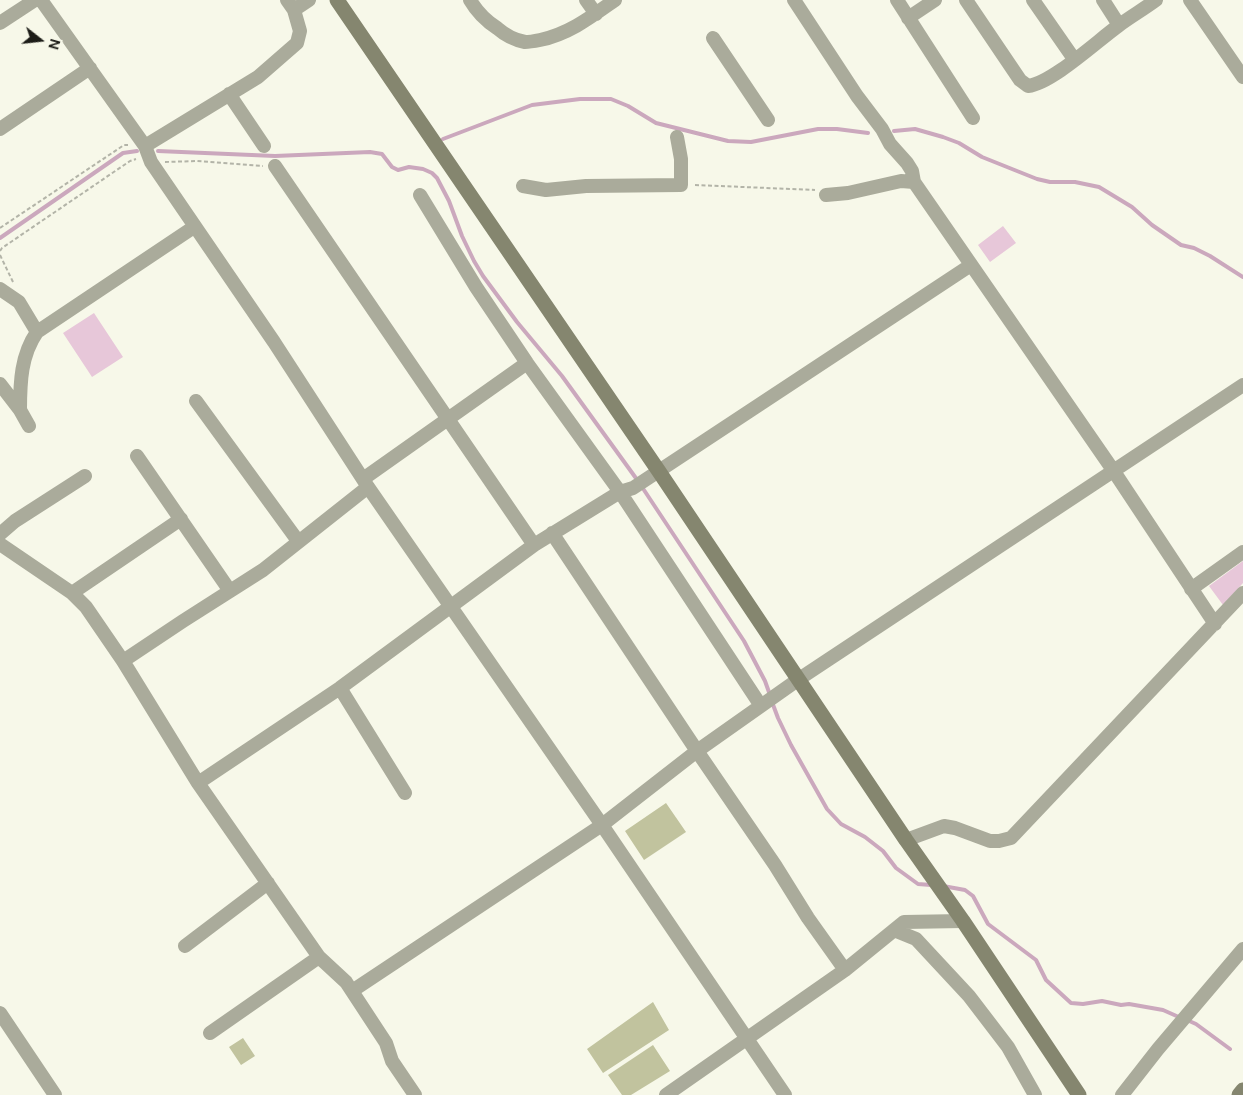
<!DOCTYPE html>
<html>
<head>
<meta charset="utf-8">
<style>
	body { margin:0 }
	#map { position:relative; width:1243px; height:1095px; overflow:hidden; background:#f7f8e9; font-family:"DM Sans",sans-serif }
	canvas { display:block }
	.north { position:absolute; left:15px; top:15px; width:50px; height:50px; -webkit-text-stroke:4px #f7f8e9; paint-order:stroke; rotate:106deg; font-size:14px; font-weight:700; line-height:20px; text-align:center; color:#1d1d18 }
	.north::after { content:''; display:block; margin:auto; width:18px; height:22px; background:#1d1d18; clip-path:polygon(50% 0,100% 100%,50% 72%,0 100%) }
</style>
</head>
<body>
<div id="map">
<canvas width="1243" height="1095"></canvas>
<div class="north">N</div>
</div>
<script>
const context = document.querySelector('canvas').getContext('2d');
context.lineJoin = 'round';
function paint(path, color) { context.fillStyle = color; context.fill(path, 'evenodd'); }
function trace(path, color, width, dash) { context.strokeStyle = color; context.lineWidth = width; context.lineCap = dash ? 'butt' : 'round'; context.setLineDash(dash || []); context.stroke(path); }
const green = new Path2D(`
	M1003 226 1016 243 990 262 978 245Z
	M94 313 123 357 92 377 63 333Z
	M1243 561V583L1223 605 1209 586Z`);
const stream = new Path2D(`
	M894 131 915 129 943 137 959 143 982 157 1037 179 1050 182H1075L1099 187 1132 207 1152 225 1181 245 1194 248 1210 256 1243 277
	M443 139 532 105 580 99H611L628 106 656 123 728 141 751 142 818 129H837L868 133
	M158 151 275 156 370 152 382 154 392 167 398 170 409 167 423 169 432 173 437 178 449 201 462 236 474 261 483 276 517 322 562 376 638 481
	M0 238 123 153 137 151
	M642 487 744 641 765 681 770 695
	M772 702 778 718 791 745 827 809 841 824 865 837 883 851 896 868 918 884 931 885
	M943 886 965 890 973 896 988 924 1036 960 1046 980 1071 1003 1083 1004 1102 1001 1121 1005 1129 1004 1163 1010 1181 1018
	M1187 1020 1196 1024 1230 1049`);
const building = new Path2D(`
	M666 803 686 832 644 860 625 831Z
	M653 1002 669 1030 603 1073 587 1049Z
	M243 1038 255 1056 241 1065 229 1047Z
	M653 1045 670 1071 631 1095H622L608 1075Z`);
const path = new Path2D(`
	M165 162 197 161 263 166
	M695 185 815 190
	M0 228 124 145H128
	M0 251 2 248 130 161 136 159
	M0 255 13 282`);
const street = new Path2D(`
	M41 0 145 146 151 162 274 342 368 487 602 825 785 1095
	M470 0C477 12 486 21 497 28 505 35 514 40 525 42 530 42 535 41 540 40 569 34 591 17 615 0
	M586 0 596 14
	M794 0 857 96 882 129 890 144 907 163 912 171 914 182 1113 470 1215 624
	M897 0 973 118
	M966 0 1020 80 1028 86C1052 83 1096 42 1118 26 1130 17 1144 9 1156 0
	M1033 0 1074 59
	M1103 0 1119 25
	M1190 0 1243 77
	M294 10 309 0
	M908 18 935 0
	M0 23 35 0
	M713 38 768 120
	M229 94 264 146
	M0 129 90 68
	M145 146 258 77 297 43 300 31 294 10 287 0
	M275 166 534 545
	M523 186 546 190 586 186 681 185V159L677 137
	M420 195 476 287 527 363 620 492 761 706
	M826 195 848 193 901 181 914 182
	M0 289 19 302 37 332
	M0 384 20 410 29 426
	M196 401 298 541
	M20 410C20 382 21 355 37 332L194 227
	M137 456 230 591
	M363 479 527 363
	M552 533 697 751 775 865 808 918 845 970
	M0 534 15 521 85 476
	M0 544 72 593 86 607 123 661 198 783 319 957 346 982 386 1043 392 1061 415 1095
	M1191 589 1243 552
	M72 593 181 519
	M123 661 183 621 263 570 368 487
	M340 688 405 793
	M198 783 340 688 534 545 620 492 633 488 971 265
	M906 840 944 826 955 828 990 841H999L1011 838 1243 593
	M894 930 916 939 969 996 1008 1047 1035 1095
	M185 946 268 883
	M352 991 602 825 697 751 799 679 1243 385
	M0 1013 55 1095
	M210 1033 319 957
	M666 1095 845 970 904 922 963 921
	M1122 1095 1158 1049 1243 949`);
const secondary = new Path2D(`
	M337 0 658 470 906 840 963 921 1079 1095
	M1239 1095 1243 1090`);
paint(green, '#e7c7d9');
trace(stream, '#cba8bd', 4);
paint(building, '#c1c39e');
trace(path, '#b3b4a8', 2, [4, 2.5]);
trace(street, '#aaab9b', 14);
trace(secondary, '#85866f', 15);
</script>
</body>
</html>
